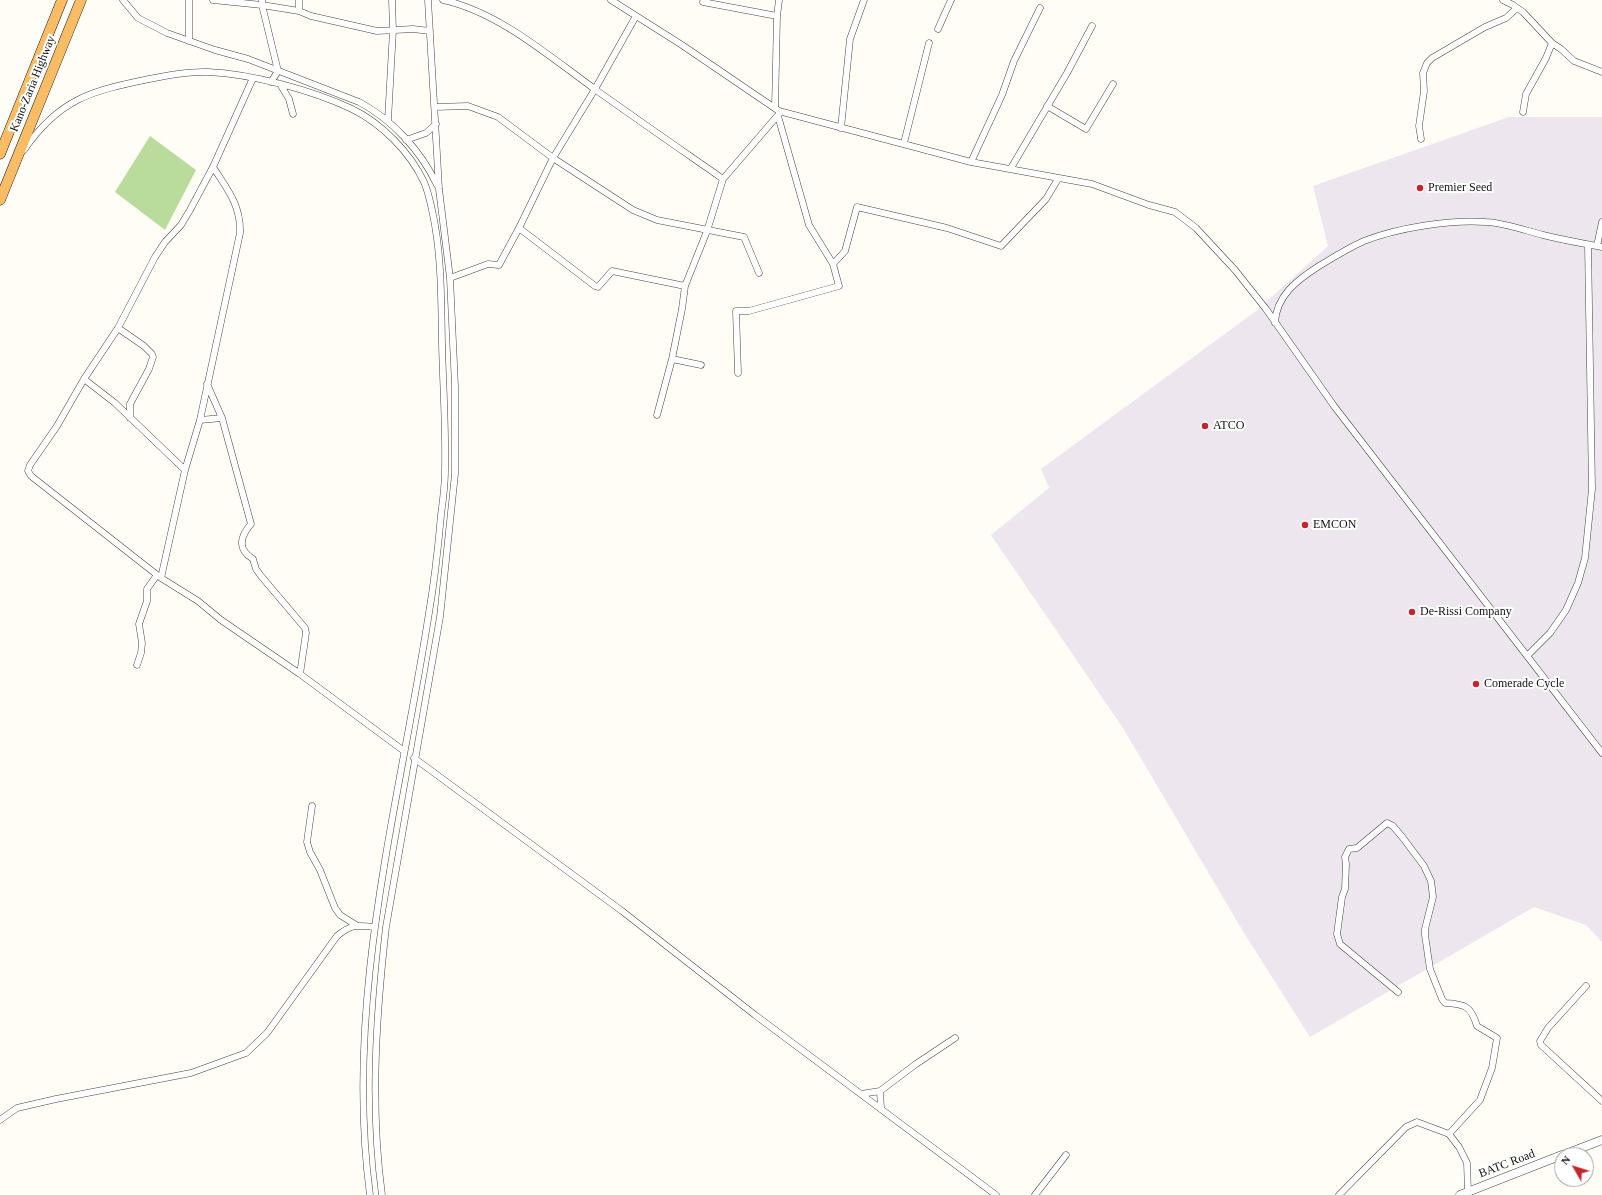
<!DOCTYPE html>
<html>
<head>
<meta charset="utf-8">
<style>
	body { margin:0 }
	#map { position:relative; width:1602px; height:1195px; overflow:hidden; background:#fffdf5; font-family:Georgia,serif }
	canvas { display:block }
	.north { position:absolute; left:1554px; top:1147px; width:40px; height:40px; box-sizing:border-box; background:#fff; border:1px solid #a0a0a0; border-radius:50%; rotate:309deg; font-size:11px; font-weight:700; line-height:16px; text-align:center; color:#111 }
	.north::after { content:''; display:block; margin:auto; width:14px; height:18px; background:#c4262e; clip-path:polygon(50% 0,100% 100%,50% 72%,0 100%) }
</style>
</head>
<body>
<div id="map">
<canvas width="1602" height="1195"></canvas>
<div class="north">N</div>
</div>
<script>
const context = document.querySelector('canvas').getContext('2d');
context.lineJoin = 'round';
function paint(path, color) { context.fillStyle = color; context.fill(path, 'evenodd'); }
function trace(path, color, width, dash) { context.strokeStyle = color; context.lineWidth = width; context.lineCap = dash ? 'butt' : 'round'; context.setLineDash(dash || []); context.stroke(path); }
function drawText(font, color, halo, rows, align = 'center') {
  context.font = font + ' Georgia,serif'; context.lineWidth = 4; context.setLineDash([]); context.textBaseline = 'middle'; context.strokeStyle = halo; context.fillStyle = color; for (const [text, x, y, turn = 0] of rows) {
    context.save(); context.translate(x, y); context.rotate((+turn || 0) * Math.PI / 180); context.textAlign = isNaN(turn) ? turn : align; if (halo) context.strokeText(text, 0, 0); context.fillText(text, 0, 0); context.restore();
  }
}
const industrial = new Path2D(`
	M1509 117H1602V942L1586 925 1534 907 1310 1037 1244 933 1123 728 991 535 1049 488 1041 469 1256 311 1328 246 1313 186Z`);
const forest = new Path2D(`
	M150 136 196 170 165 230 115 192Z`);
const minor = new Path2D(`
	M123 0 138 18 167 33 215 50 248 59 359 102C393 120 421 151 437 185
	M213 0 262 5 299 11 311 16 377 31 413 29 430 31
	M262 0V5L278 71 271 82
	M443 0C499 12 550 57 596 90 638 120 680 149 723 179
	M611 0 682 45 779 111 971 162 1092 184 1149 205 1175 212 1196 228 1235 270 1266 309 1334 406 1602 753
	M1503 0 1513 5 1523 12 1552 43 1561 49 1574 61 1602 72
	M703 2 777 16
	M299 11V0
	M938 29 951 0
	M189 41V0
	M253 78 213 167 190 210 181 225 165 242 155 257 118 328 84 379 57 426 30 465 28 471 31 476 161 578 198 601 221 620 300 674 404 751
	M280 84 289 99 293 114
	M1047 106 1086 129 1113 84
	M435 107 468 106 498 117 553 158 633 210 657 220 744 237 759 273
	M775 108 777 16 779 0
	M1523 112 1526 94 1546 58 1552 43
	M388 120 393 30 392 0
	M841 128 850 39 864 0
	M1421 139 1419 126 1424 91 1423 73 1427 63 1432 58 1485 27 1506 18 1517 8
	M406 140 426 133 436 124
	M904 143 929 43
	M24 150C59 99 91 91 149 79 168 75 188 71 208 72 252 74 312 90 352 109 381 123 410 152 424 182 428 191 430 201 432 210 442 254 441 300 442 344 443 386 446 428 445 471 445 486 443 500 441 515 438 550 434 584 428 619 398 809 344 1001 370 1195
	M971 162 1002 95 1014 61 1040 8
	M1011 168 1067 73 1092 26
	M519 228 595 286 598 287 612 271 685 286
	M1597 246 1602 222
	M833 264 845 251 857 207 947 228 1001 246 1046 199 1058 179
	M450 278 488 264 499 265 519 228 553 158 595 89 636 16
	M1275 323C1276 296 1297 280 1319 266 1334 257 1348 248 1364 241 1397 228 1452 219 1486 222 1505 223 1524 230 1543 235 1562 240 1582 243 1602 247
	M118 328 144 346 152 354 153 357 149 369 130 404V418
	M672 359 701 365
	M738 373 736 311H749L839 286 833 264 809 225 778 116
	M84 379 115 403 185 470
	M207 384 222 418 251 524C240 537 237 549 253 559L256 569 261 576 305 628 306 633 300 674
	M657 415 672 359 682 309 685 286 707 231 723 179 779 114
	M200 420 222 418
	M161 578 185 470 200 420 240 233C241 205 227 189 213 167
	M1528 655 1550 633 1566 610 1578 583 1585 558 1592 489 1588 245
	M137 665 141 653 142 643 139 624 147 601V589L157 575
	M414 758 622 911 755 1015 996 1195
	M312 806 307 842 310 852 320 870 335 908 340 915 356 925
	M1586 986 1548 1028 1540 1041 1541 1045 1602 1101
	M1398 992 1340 944 1337 934 1342 897 1345 889 1346 864 1345 857 1349 849 1357 848 1387 823 1393 826 1403 838 1424 866 1431 881 1433 897 1425 929V935L1430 969 1442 999 1445 1003C1465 1004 1471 1006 1477 1026L1497 1038 1492 1068 1480 1100 1449 1134
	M880 1091 881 1109
	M861 1094 880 1091 916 1064 955 1038
	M0 1120 17 1108 56 1099 191 1073 246 1053 267 1033 337 936C351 924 357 925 375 927
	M382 1195C370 1106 376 1016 386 927L440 617 455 474V386L450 278 439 189 428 0
	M1035 1195 1066 1155
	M1339 1195 1406 1127 1417 1122 1449 1134 1459 1147 1467 1163 1468 1192`);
const tertiary = new Path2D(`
	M1563 1155 1602 1140
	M1460 1195 1562 1155`);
const trunk = new Path2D(`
	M0 154 62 0
	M0 200 81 0`);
const markers = [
	[1420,188,4,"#c4262e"],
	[1205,426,4,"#c4262e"],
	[1305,525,4,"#c4262e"],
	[1412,612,4,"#c4262e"],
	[1476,684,4,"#c4262e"]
];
const streetNames = [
	["Kano-Zaria Highway",33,84,-68],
	["BATC Road",1507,1164,-21]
];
const poiNames = [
	["Premier Seed",1428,188],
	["ATCO",1213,426],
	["EMCON",1313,525],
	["De-Rissi Company",1420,612],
	["Comerade Cycle",1484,684]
];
paint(industrial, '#eee6ef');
paint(forest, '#b9dc9c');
trace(minor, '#444', 7);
trace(tertiary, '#444', 9);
trace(trunk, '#222', 11);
trace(minor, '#fff', 6);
trace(tertiary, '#fff', 8);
trace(trunk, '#f7bc64', 10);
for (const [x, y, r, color] of markers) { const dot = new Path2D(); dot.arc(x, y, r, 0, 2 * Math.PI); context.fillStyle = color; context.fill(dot); trace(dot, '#fff', 1.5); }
drawText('12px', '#111', '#fff', streetNames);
drawText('12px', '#111', '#fff', poiNames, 'left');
</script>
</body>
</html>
